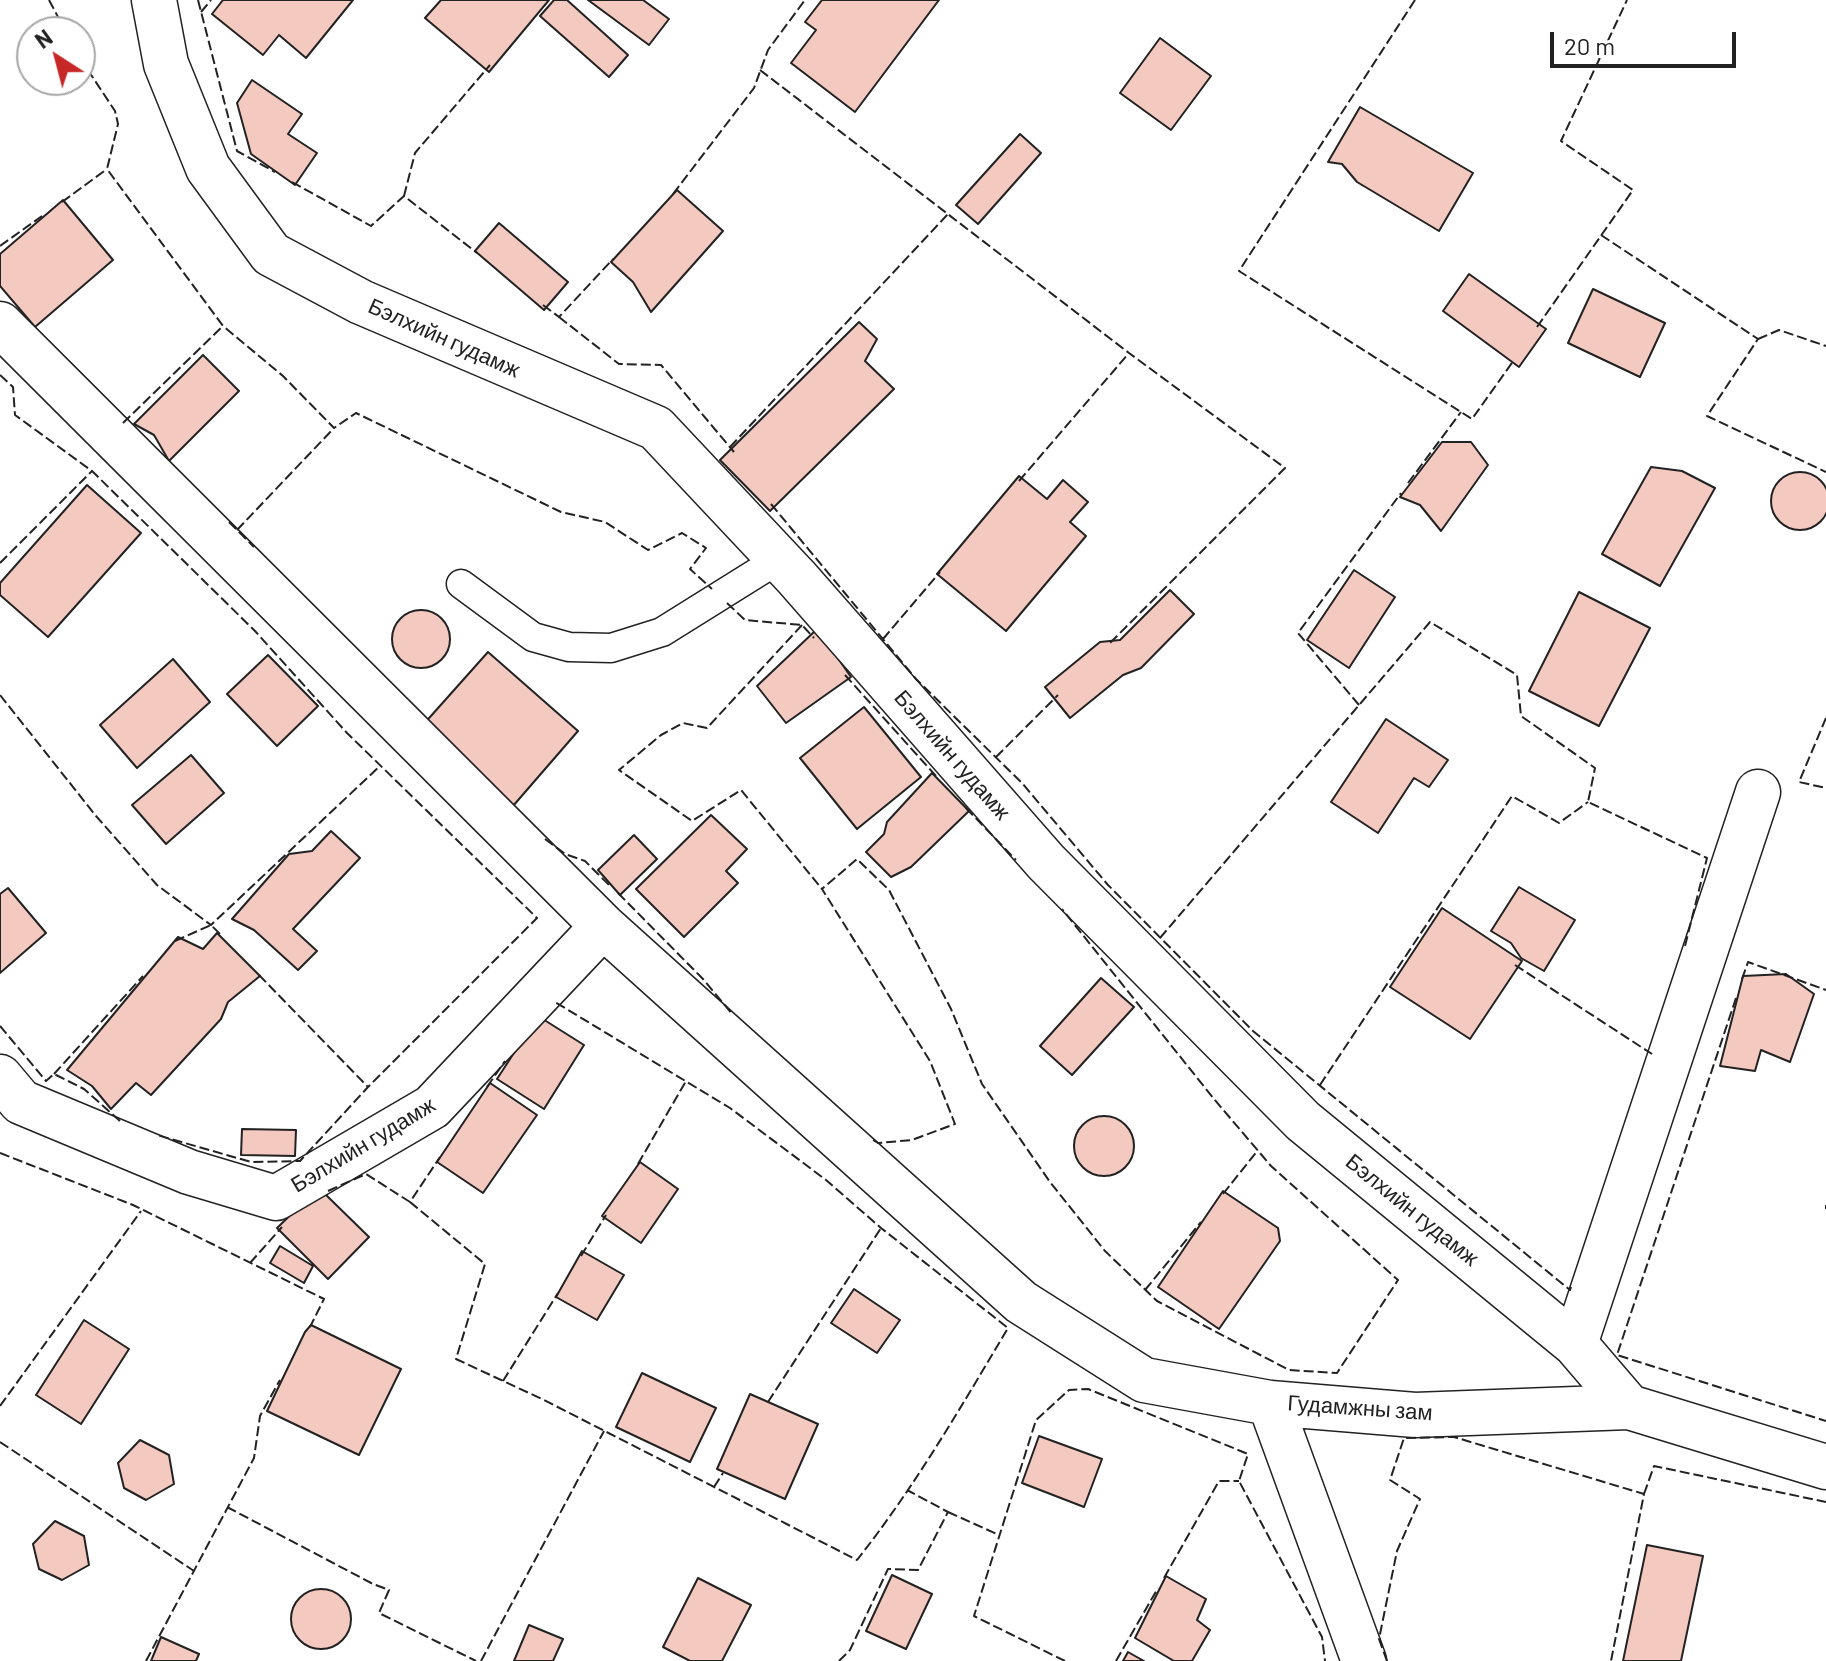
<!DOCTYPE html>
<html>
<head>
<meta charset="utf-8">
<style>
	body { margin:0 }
	#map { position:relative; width:1826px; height:1661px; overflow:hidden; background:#fff; font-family:Barlow,sans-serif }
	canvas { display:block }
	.north { position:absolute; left:16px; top:16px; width:80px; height:80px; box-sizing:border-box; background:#fff; border:2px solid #a7a7a7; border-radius:50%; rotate:324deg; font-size:22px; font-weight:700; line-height:32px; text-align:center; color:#222 }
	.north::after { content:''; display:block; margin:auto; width:28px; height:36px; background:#c62828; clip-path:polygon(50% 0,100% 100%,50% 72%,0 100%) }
	.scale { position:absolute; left:1550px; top:32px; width:186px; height:36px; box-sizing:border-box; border:4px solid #222; border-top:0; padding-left:10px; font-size:24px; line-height:28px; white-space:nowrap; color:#222; -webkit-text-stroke:6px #fff; paint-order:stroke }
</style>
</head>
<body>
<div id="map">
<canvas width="1826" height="1661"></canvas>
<div class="north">N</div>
<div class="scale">20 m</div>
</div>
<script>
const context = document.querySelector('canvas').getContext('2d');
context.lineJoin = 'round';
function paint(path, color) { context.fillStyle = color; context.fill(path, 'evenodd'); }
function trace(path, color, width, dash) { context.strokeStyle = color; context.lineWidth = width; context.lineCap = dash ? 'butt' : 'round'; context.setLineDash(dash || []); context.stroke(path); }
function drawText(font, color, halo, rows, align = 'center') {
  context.font = font + ' Barlow,sans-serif'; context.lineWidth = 6; context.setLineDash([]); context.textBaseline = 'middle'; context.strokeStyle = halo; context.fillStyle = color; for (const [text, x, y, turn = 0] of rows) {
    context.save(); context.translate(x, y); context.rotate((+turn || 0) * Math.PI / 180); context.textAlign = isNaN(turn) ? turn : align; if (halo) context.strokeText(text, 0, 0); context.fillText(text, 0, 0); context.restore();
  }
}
const building = new Path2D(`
	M223 0H353L306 58 279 35 263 55 212 14Z
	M441 0H549L489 72 425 18Z
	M554 0H567L628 55 609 77 540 16Z
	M588 0H643L669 19 649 45Z
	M822 0H939L855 112 791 63 816 30 805 22Z
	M1160 38 1211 76 1171 130 1120 93Z
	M252 80 302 114 288 134 317 153 295 185 251 154 237 103Z
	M1360 107 1473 173 1439 231 1357 182 1342 164 1328 162Z
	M1020 134 1041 153 978 224 956 205Z
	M677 190 723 231 651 312 633 282 611 262Z
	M63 200 113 260 35 327 0 286V254Z
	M499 223 568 282 544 310 475 251Z
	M1469 274 1546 329 1519 367 1443 311Z
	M1593 289 1665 323 1640 377 1568 343Z
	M859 322 877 339 865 361 894 389 770 511 720 460Z
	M203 355 239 391 169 461 154 435 134 424Z
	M1442 442H1471L1488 465 1441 531 1420 505 1400 497Z
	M1651 467 1682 471 1715 488 1660 586 1602 554Z
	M1771 501a29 29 0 1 1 58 0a29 29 0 1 1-58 0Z
	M1019 476 1047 499 1063 480 1088 502 1070 522 1086 536 1006 631 937 574Z
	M87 485 141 533 48 637 0 595V583Z
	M1354 570 1395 597 1349 668 1307 640Z
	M1170 590 1194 614 1141 668 1123 675 1070 718 1045 687 1100 642 1120 640Z
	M1579 592 1650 628 1599 726 1529 691Z
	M392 639a29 29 0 1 1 58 0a29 29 0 1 1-58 0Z
	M815 631 830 647 851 677 786 723 757 686Z
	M488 652 578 731 513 806 422 726Z
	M268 655 318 706 277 746 227 694Z
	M173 659 210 702 137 768 100 725Z
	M864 707 921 777 857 829 800 758Z
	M1386 719 1448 760 1429 787 1414 778 1378 833 1331 802Z
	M191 755 224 793 166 844 132 805Z
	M932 773 969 811 911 867 891 877 866 852 884 834 887 822Z
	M711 815 747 849 726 871 738 883 684 937 636 889Z
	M331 831 360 858 293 929 317 951 298 970 254 930 232 919 289 854 312 851Z
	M634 835 657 859 620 895 598 870Z
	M1519 887 1575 920 1544 971 1521 958 1511 943 1491 931Z
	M8 888 46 933 0 973V894Z
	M1442 908 1522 961 1470 1039 1390 987Z
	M217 933 260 976 228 1002 221 1019 151 1095 136 1083 111 1109 92 1086 67 1070 178 937 203 949Z
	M1786 974 1814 994 1790 1062 1761 1050 1755 1071 1720 1066 1743 976Z
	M1101 978 1134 1007 1072 1075 1040 1046Z
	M538 1016 584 1045 544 1109 497 1079Z
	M490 1083 537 1115 483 1193 437 1162Z
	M1074 1146a30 30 0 1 1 60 0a30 30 0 1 1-60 0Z
	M242 1129 296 1130 295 1156 241 1155Z
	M640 1162 678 1189 641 1243 602 1216Z
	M1223 1191 1278 1228 1280 1241 1219 1329 1158 1287Z
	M324 1193 369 1237 328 1279 277 1228 306 1200Z
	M280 1246 313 1266 304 1283 270 1263Z
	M582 1251 624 1275 597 1320 556 1297Z
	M854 1289 900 1320 877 1353 831 1323Z
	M84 1320 129 1349 81 1424 36 1395Z
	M311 1325 401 1369 359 1455 267 1411 305 1332Z
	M642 1373 716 1408 690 1462 616 1427Z
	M750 1394 818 1424 785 1499 717 1469Z
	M1039 1436 1102 1459 1084 1507 1022 1483Z
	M140 1440 169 1455 174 1484 146 1500 124 1488 118 1463Z
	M55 1521 84 1536 89 1565 62 1580 39 1569 33 1544Z
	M1647 1545 1703 1556 1681 1661H1623Z
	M892 1575 932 1594 906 1649 866 1631Z
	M1166 1576 1206 1599 1197 1620 1210 1630 1192 1661H1174L1135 1638Z
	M698 1578 751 1605 722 1661H690L663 1647Z
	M291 1619a30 30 0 1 1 60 0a30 30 0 1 1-60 0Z
	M529 1625 563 1639 553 1661H514Z
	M161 1637 199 1654 196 1661H151Z
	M1128 1652 1144 1661H1123Z`);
const service = new Path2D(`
	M461 584 533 637 569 647 611 648 662 632 779 559`);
const minor = new Path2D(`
	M154 0 166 64 208 168 271 254 361 302 656 428 797 578 1046 862 1303 1121 1575 1344 1629 1407 1826 1467
	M0 324 603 926 1021 1302 1144 1380 1270 1403 1415 1415 1629 1407
	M0 1077 21 1102 189 1172 276 1198 432 1107 603 926
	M1575 1344 1758 792
	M1270 1403 1364 1661`);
const fence = new Path2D(`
	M49 0 66 32
	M198 0 237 151 275 172
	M1415 0 1239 271 1472 419 1514 360
	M201 12 211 0
	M80 58 115 111 118 124 107 169 223 326 283 376 334 428 356 413 561 512 605 522 648 550 682 533 706 548 690 569 712 589
	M760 70 1129 353 1285 468 1109 644
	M292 182 371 226 404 196 477 253
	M673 194 754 88 768 50 805 0
	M404 196 415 153 490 65
	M62 202 107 169
	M1601 235 1758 339 1707 416 1826 472
	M0 246 42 216
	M543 305 559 317 613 259
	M559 317 619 364 661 365 734 452
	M1537 327 1633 190 1561 141 1627 0
	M1758 339 1779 330 1826 346
	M0 375 13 387 15 415 92 471 255 631 347 733 537 918 368 1087 300 1161 251 1162 157 1135
	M123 423 223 326
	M730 447 948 214
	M1019 481 1129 353
	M1408 483 1461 412
	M771 504 916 679 1022 783 1108 885 1253 1031 1570 1290 1571 1287
	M229 522 254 547
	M237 530 334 428
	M0 563 92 471
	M727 603 745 620 802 625 814 638
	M802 625 707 728 683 723 661 735 619 770 692 821 741 790 822 889
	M883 639 940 572
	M845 675 936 776
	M0 695 96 816 157 885 211 925 381 765
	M1359 705 1298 633 1401 493
	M1826 718 1799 782 1826 788
	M996 757 1058 695
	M966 808 1016 860
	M545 839 565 854 585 861 609 885
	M618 893 703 979 733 1015
	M1160 938 1430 622 1517 675 1521 716 1595 768 1588 802 1707 858 1685 946
	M175 941 211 925 220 934
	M1515 965 1652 1054
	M259 975 368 1087
	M1742 979 1748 962 1826 990
	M1736 998 1617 1355 1826 1421
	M0 1026 46 1081 54 1074 84 1089 120 1121
	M54 1074 143 976
	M1320 1085 1512 796 1559 823 1588 802
	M487 1087 505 1061
	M873 1140 878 1143 912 1140 955 1124 930 1061 822 889 857 859 889 890 951 1009 982 1084 1050 1182 1105 1251 1157 1301 1289 1370 1337 1373 1398 1280 1271 1166 1214 1099 1062 909
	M0 1153 133 1205 324 1299 310 1327
	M638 1164 686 1081
	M328 1191 366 1174 410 1202 440 1157
	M1223 1194 1258 1150
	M410 1202 485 1264 456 1359 544 1400 857 1560C914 1488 961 1407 1008 1328L881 1228 826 1180 730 1108 555 1002
	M1826 1205V1209
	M581 1256 606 1215
	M250 1263 282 1227
	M1145 1290 1201 1222
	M503 1381 558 1293
	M768 1402 881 1228
	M0 1406 141 1211
	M0 1442 194 1571
	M714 1487 723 1473
	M1644 1494 1654 1466 1826 1502
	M227 1507 373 1584 389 1590 379 1613 476 1661
	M948 1512 999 1535
	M1164 1578 1219 1481H1239
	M146 1661 254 1458 260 1416 280 1380
	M481 1661 604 1431
	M839 1661 850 1650 888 1569 918 1570 948 1512 907 1490
	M1065 1661 974 1616 1036 1420 1069 1390 1088 1389 1248 1454 1239 1481 1322 1637 1325 1661
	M1116 1661 1158 1588
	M1387 1661 1379 1639 1397 1551 1420 1499 1390 1480 1404 1438 1454 1437 1644 1494 1611 1661`);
const streetNames = [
	["Бэлхийн гудамж",444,338,24],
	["Бэлхийн гудамж",952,755,49],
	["Бэлхийн гудамж",363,1145,-31],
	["Бэлхийн гудамж",1412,1210,39],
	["Гудамжны зам",1360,1408,4]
];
paint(building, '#f3c9c0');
trace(building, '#222', 2);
trace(service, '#222', 31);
trace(minor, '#222', 47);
trace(service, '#fff', 28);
trace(minor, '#fff', 44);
trace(fence, '#222', 2, [10, 4]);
drawText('22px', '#222', '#fff', streetNames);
</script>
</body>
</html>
